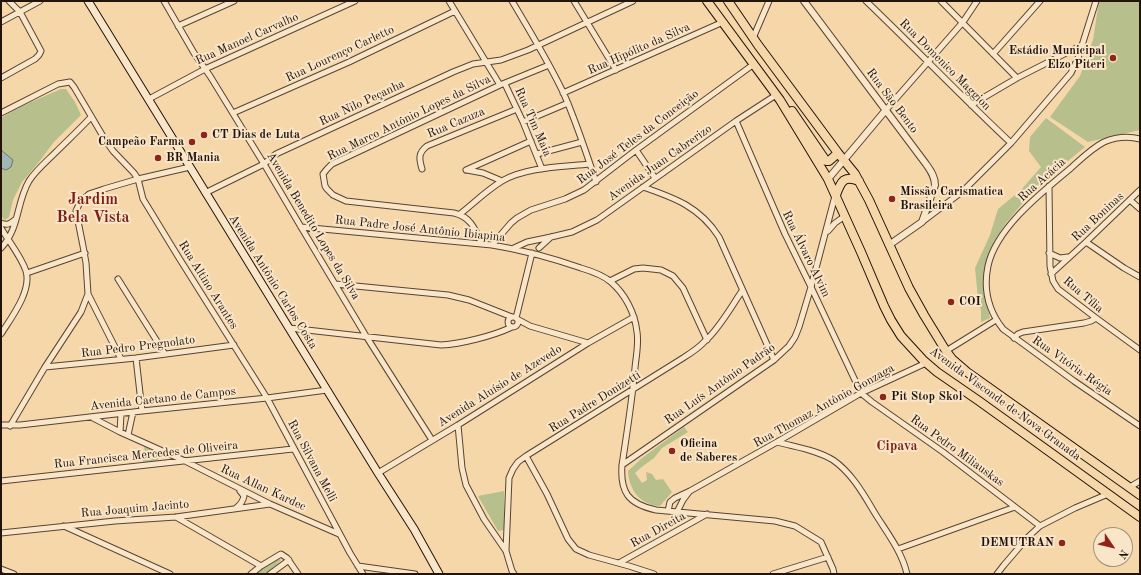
<!DOCTYPE html>
<html>
<head>
<meta charset="utf-8">
<style>
	body { margin:0 }
	#map { position:relative; width:1141px; height:575px; overflow:hidden; background:#f6d7aa; font-family:"Old Standard TT",serif }
	canvas { display:block }
	.frame { position:absolute; inset:0; border:2px solid #22130b; pointer-events:none }
	.north { position:absolute; left:1093px; top:527px; width:40px; height:40px; box-sizing:border-box; background:#f9e5c8; border:1px solid #a3917c; border-radius:50%; rotate:125deg; font-size:11px; font-weight:700; line-height:16px; text-align:center; color:#22130b }
	.north::after { content:''; display:block; margin:auto; width:14px; height:18px; background:#8f2418; clip-path:polygon(50% 0,100% 100%,50% 72%,0 100%) }
</style>
</head>
<body>
<div id="map">
<canvas width="1141" height="575"></canvas>
<div class="frame"></div>
<div class="north">N</div>
</div>
<script>
const context = document.querySelector('canvas').getContext('2d');
context.lineJoin = 'round';
function paint(path, color) { context.fillStyle = color; context.fill(path, 'evenodd'); }
function trace(path, color, width, dash) { context.strokeStyle = color; context.lineWidth = width; context.lineCap = dash ? 'butt' : 'round'; context.setLineDash(dash || []); context.stroke(path); }
function drawText(font, color, halo, rows, align = 'center') {
  context.font = font + ' "Old Standard TT",serif'; context.lineWidth = 4; context.setLineDash([]); context.textBaseline = 'middle'; context.strokeStyle = halo; context.fillStyle = color; for (const [text, x, y, turn = 0] of rows) {
    context.save(); context.translate(x, y); context.rotate((+turn || 0) * Math.PI / 180); context.textAlign = isNaN(turn) ? turn : align; if (halo) context.strokeText(text, 0, 0); context.fillText(text, 0, 0); context.restore();
  }
}
const green = new Path2D(`
	M1099 1H1140V130L1088 142 1050 117 1080 76 1093 40Z
	M61 89H66L75 102 81 115 54 142 39 162 22 182 13 200 9 217 5 220 1 216V118L15 109Z
	M1046 118 1085 147 1035 188 1006 223 994 241 987 259 984 273V292L990 318 981 322V311L978 298 975 268 990 235 998 209 1021 190 1041 167 1029 151 1030 137Z
	M684 427 688 432 662 448 654 458 643 466 635 473 642 483 647 480 646 472 652 474 656 480 663 479 672 492 660 506C640 505 629 490 628 471L642 458Z
	M144 446 161 455 157 461 142 464 145 455Z
	M504 491V530L498 531 478 496Z
	M279 559 281 560 268 574H255L263 567Z`);
const water = new Path2D(`
	M1 150 13 160 11 167 6 170 1 168Z`);
const minor = new Path2D(`
	M164 1 194 53 210 76 264 164 301 227 366 336 432 440
	M449 1 500 85
	M512 1C530 31 548 61 563 92 576 121 586 152 596 182
	M574 1 616 70
	M866 1C915 48 962 97 1011 143
	M941 1 1017 78
	M1 22 40 1
	M178 26 234 1
	M753 38 769 1
	M993 54 1040 1
	M1 78 35 59 39 55 41 51 20 12 9 1
	M505 84 523 122 542 169
	M563 93 723 22
	M149 99 205 69 355 1
	M971 105 1017 78 1082 45
	M885 111 963 22 977 1
	M1 113 58 84 70 82 74 87 104 138 113 151 134 173 138 179 143 199 179 258 267 398 350 553 363 574
	M233 113 349 62 455 11
	M736 121 785 234 811 287 861 393 872 402 943 452 1040 526
	M523 122 568 103
	M1140 139C1128 136 1116 137 1104 142 1092 148 1081 159 1071 168 1042 192 996 228 988 266 983 290 988 310 1003 329L1074 381 1140 426
	M636 150 655 178
	M537 154 582 142
	M422 169C419 159 418 153 427 146L517 109
	M466 170 531 141
	M467 170 483 173 502 181
	M1049 186 1050 266 1053 281 1058 289 1096 318 1140 350
	M643 187C675 198 700 207 719 237L774 360
	M205 193 264 164 276 154 453 72 473 64 501 60 528 50 633 1
	M1130 200 1140 209
	M460 214C474 203 487 190 502 181 526 167 562 167 590 164
	M922 222 963 191 1011 143 1071 73 1078 58 1096 1
	M1 223C8 226 11 223 16 219
	M301 227 492 245C523 250 552 258 581 268 591 271 603 275 611 282 625 294 635 313 637 332 639 344 636 356 635 368 632 401 627 433 622 465 620 492 628 504 656 510L775 521 795 526 821 542 833 569 834 574
	M1 228C9 242 21 256 26 271 32 291 11 318 1 334
	M828 231 835 223 845 216
	M1086 242 1124 268 1140 277
	M482 244C475 229 471 217 454 213L346 201 333 195 327 189 325 186 323 174 327 169 332 164 500 85 549 65
	M492 245 511 223 517 218 531 210 565 199 584 190 636 150 754 64
	M1 248C20 228 16 203 29 181 36 170 47 161 56 152 68 140 80 129 91 117
	M514 248 527 242 551 237 572 232 597 220 736 121 776 95
	M539 248 551 237
	M1049 253 1060 258 1068 257
	M27 273 85 253
	M1051 274 1086 242 1140 190
	M118 279 165 354
	M610 281 634 269 643 268 661 270 673 276 683 288 707 340
	M335 284 448 295 469 300 512 317
	M88 294 121 359
	M508 322a5 5 0 1 1 10 0a5 5 0 1 1-10 0Z
	M516 318 532 253
	M517 319 530 326 588 343
	M289 328 441 345C461 344 493 336 512 327
	M1014 338 1018 334 1023 332 1084 323 1091 321 1096 318
	M946 351 996 320
	M136 358 142 411
	M45 367 136 358 234 345
	M93 418 120 432 185 461 270 504 339 534
	M1 425H20L142 411 267 398 327 390
	M458 425 462 468 466 485 484 519 506 551 512 571 514 574
	M10 426 45 367 81 312 88 294 86 263 83 246 76 211 80 202 89 194 104 189 138 179 190 167
	M120 432 121 414
	M128 435 133 412
	M777 442C795 447 817 450 833 460 852 473 864 495 876 515 888 534 902 552 907 574
	M526 456 547 494 568 539 576 549 589 555 629 566 654 574
	M622 465 774 360 789 346 795 337 799 327 811 287 835 196
	M378 473 458 425 588 343 634 317
	M1 481 293 449
	M1130 487 1140 481
	M236 508C240 505 243 502 244 496L240 491
	M668 511 670 502 675 498 690 491 777 442 861 393 926 363
	M677 512 683 500 689 492
	M176 517 261 566
	M64 526 170 574
	M1 533 115 521 176 517 270 504
	M898 549 1015 507
	M506 551 509 478 513 469 518 462 526 456 683 358C691 353 699 348 705 341 719 329 731 307 742 291
	M619 563 707 514
	M358 566 415 574
	M1 569 14 574
	M251 574 261 566 281 554 287 558 298 574
	M270 574 289 560
	M773 574 828 557
	M997 574 1004 565 1028 537 1040 526 1075 508 1108 494`);
const tertiary = new Path2D(`
	M804 1 926 164C931 171 935 177 935 185L922 222 889 245
	M828 179 885 111`);
const secondary = new Path2D(`
	M88 1 378 473 414 529 439 574`);
const primary = new Path2D(`
	M707 1 780 100 828 179 861 252 884 306 891 320 901 336 923 360 937 372 979 401 1140 517
	M728 1 758 45 838 153 855 174 869 200 909 288 924 315 946 351 952 359 967 372 1140 495
	M792 111 826 161H829L838 153
	M836 195C841 181 844 175 859 181`);
const markers = [
	[1113,58,4,"#8f2418"],
	[204,135,4,"#8f2418"],
	[192,142,4,"#8f2418"],
	[158,158,4,"#8f2418"],
	[892,199,4,"#8f2418"],
	[951,302,4,"#8f2418"],
	[883,397,4,"#8f2418"],
	[672,451,4,"#8f2418"],
	[1062,543,4,"#8f2418"]
];
const streetNames = [
	["Rua Manoel Carvalho",247,39,-24],
	["Rua Hipólito da Silva",639,49,-24],
	["Rua Lourenço Carletto",340,54,-25],
	["Rua Domenico Maggion",945,65,45],
	["Rua São Bento",892,101,53],
	["Rua Nilo Peçanha",362,103,-25],
	["Rua Marco Antônio Lopes da Silva",409,118,-26],
	["Rua Tim Maia",533,122,66],
	["Rua Cazuza",456,123,-23],
	["Rua José Teles da Conceição",638,137,-37],
	["Avenida Juan Cabrerizo",660,163,-35],
	["Rua Acácia",1042,180,-42],
	["Rua Boninas",1098,217,-43],
	["Avenida Benedito Lopes da Silva",313,226,59],
	["Rua Padre José Antônio Ibiapina",420,229,6],
	["Rua Álvaro Alvim",806,254,64],
	["Avenida Antônio Carlos Costa",273,282,58],
	["Rua Altino Arantes",208,285,58],
	["Rua Tília",1083,295,40],
	["Rua Pedro Pregnolato",138,347,-7],
	["Rua Vitória-Régia",1072,366,35],
	["Rua Luís Antônio Padrão",720,384,-35],
	["Avenida Aluísio de Azevedo",500,386,-32],
	["Avenida Caetano de Campos",163,399,-6],
	["Rua Padre Donizetti",595,402,-32],
	["Avenida Visconde de Nova Granada",1005,404,36],
	["Rua Thomaz Antônio Gonzaga",824,406,-29],
	["Rua Pedro Miliauskas",957,451,36],
	["Rua Francisca Mercedes de Oliveira",146,455,-6],
	["Rua Silvana Melli",312,461,62],
	["Rua Allan Kardec",263,488,25],
	["Rua Joaquim Jacinto",135,509,-5],
	["Rua Direita",658,530,-29]
];
const poiNames = [
	["Estádio Municipal",1105,51,"right"],
	["Elzo Piteri",1105,65,"right"],
	["CT Dias de Luta",212,135],
	["Campeão Farma",184,142,"right"],
	["BR Mania",166,158],
	["Missão Carismatica",900,192],
	["Brasileira",900,206],
	["COI",959,302],
	["Pit Stop Skol",891,397],
	["Oficina",680,444],
	["de Saberes",680,458],
	["DEMUTRAN",1054,543,"right"]
];
const quarterNames = [
	["Cipava",897,446]
];
const districtNames = [
	["Jardim",93,200],
	["Bela Vista",93,218]
];
paint(green, '#b7bf8c');
paint(water, '#a1b7b4');
trace(water, '#6e7570', 1);
trace(minor, '#574433', 7);
trace(tertiary, '#574433', 8);
trace(secondary, '#22130b', 9);
trace(primary, '#22130b', 10);
trace(minor, '#f9e5c8', 5);
trace(tertiary, '#f9e5c8', 6);
trace(secondary, '#f9e5c8', 7);
trace(primary, '#f6d7aa', 8);
for (const [x, y, r, color] of markers) { const dot = new Path2D(); dot.arc(x, y, r, 0, 2 * Math.PI); context.fillStyle = color; context.fill(dot); trace(dot, '#f9e5c8', 1.5); }
drawText('12px', '#22130b', '#f9e5c8', streetNames);
drawText('bold 12px', '#22130b', '#f9e5c8', poiNames, 'left');
drawText('bold 14px', '#7a1f14', '#f9e5c8', quarterNames);
drawText('bold 16px', '#7a1f14', '#f9e5c8', districtNames);
</script>
</body>
</html>
